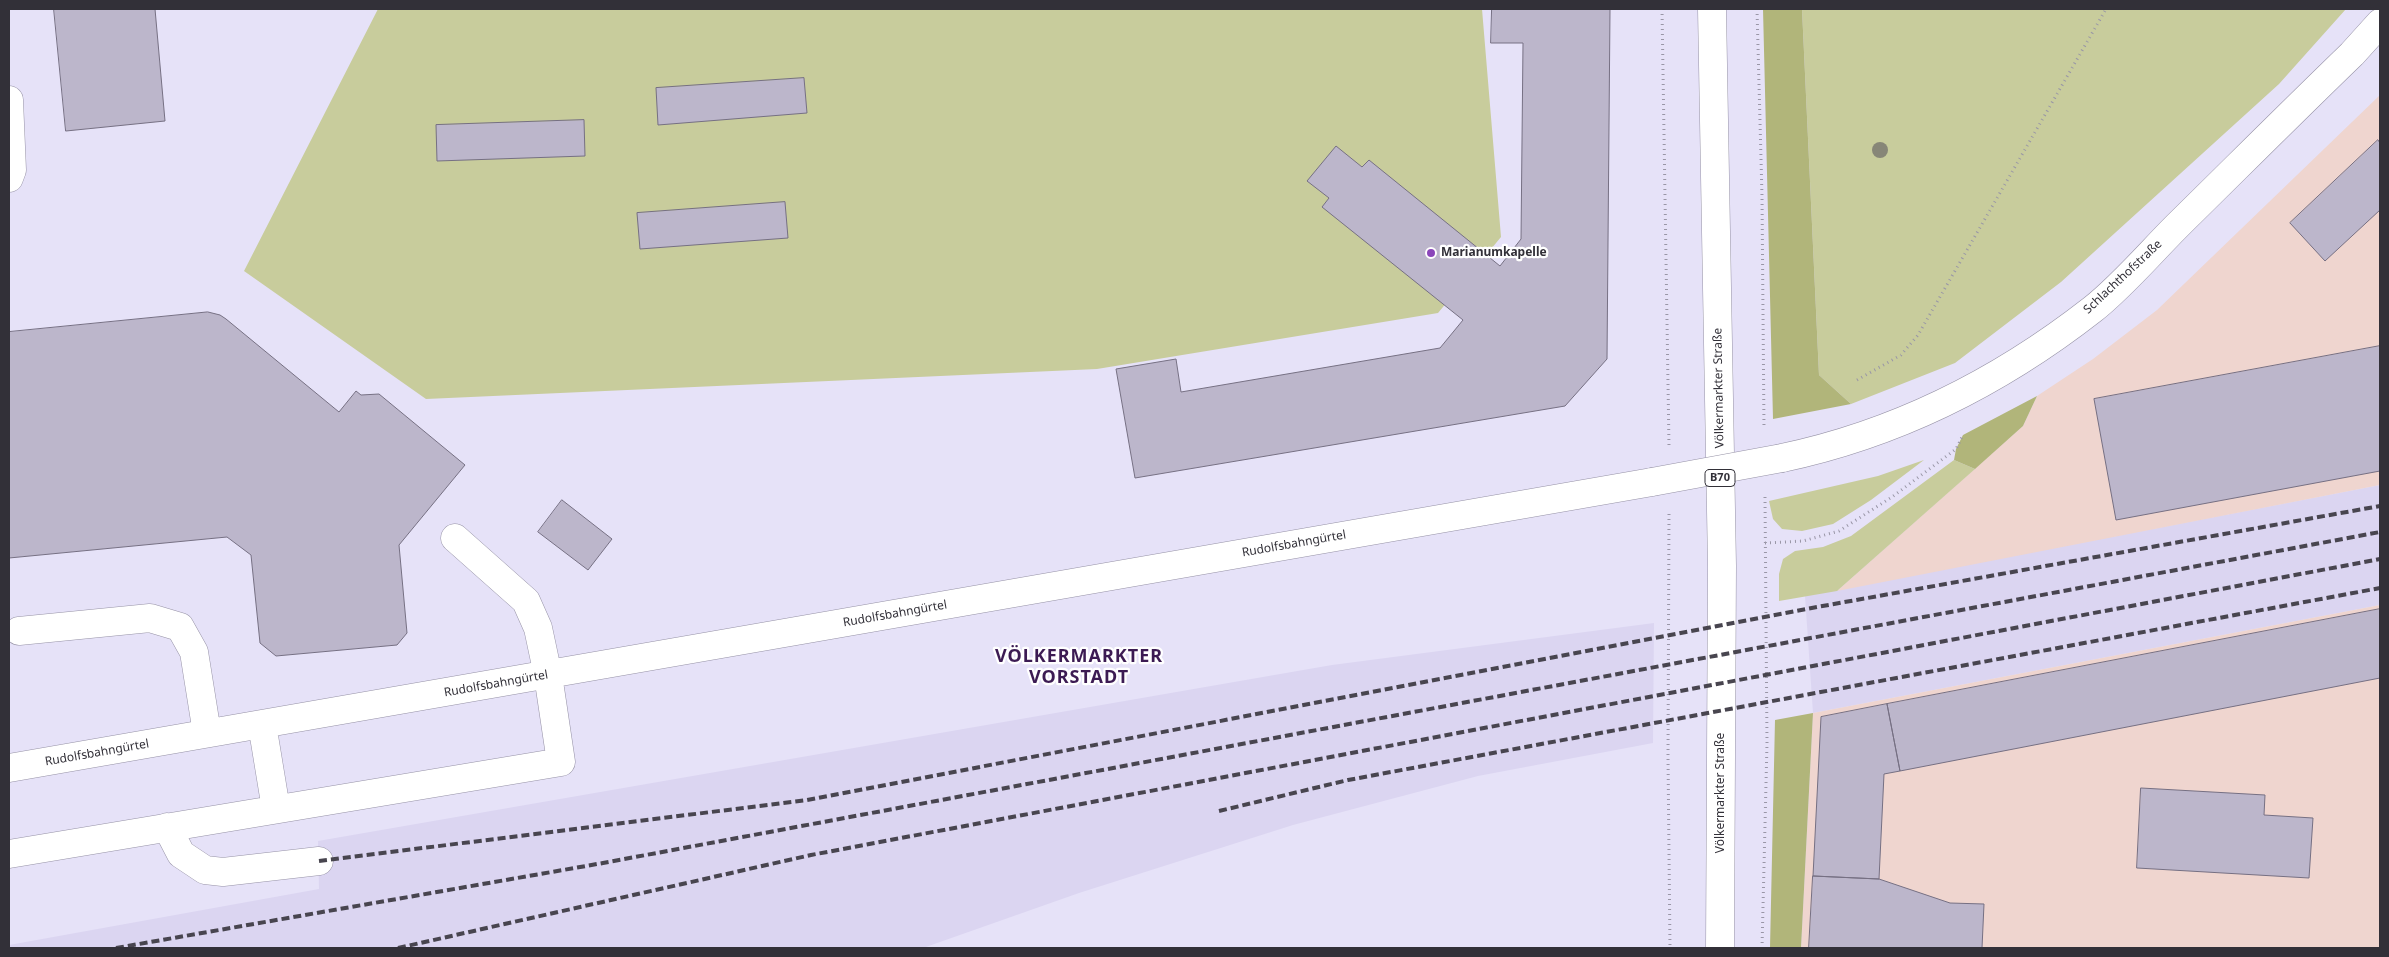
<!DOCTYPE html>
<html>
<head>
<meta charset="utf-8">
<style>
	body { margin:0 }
	#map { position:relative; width:2389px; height:957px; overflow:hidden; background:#e6e2f8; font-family:"Noto Sans",sans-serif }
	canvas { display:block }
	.frame { position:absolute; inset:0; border:10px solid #323038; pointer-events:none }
</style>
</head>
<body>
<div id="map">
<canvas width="2389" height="957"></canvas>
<div class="frame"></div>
</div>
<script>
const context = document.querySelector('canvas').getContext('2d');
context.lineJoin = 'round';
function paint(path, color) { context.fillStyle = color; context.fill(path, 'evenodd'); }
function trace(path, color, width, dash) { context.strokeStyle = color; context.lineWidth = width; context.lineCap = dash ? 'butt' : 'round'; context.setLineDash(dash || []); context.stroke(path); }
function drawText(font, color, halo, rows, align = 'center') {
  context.font = font + ' "Noto Sans",sans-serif'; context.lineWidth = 4.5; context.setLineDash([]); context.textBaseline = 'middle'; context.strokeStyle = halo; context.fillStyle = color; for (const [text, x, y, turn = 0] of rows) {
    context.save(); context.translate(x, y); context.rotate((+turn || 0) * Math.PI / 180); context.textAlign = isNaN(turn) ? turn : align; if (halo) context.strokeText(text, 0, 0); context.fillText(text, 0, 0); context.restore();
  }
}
const built = new Path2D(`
	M2380 485V605L1813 713 1805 596Z
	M1654 623 1653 743 1478 776 1293 825 1079 893 923 948H9V945L319 889 318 841 1332 665Z`);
const industrial = new Path2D(`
	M2380 95V485L1837 591 2023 426 2037 396 2093 359 2157 310Z
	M2380 605V948H1801L1813 713Z`);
const green = new Path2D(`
	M378 9H1482L1501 237 1438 313 1097 369 426 399 244 271Z
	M1802 9H2346L2279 84 2061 282 1955 363 1851 404 1819 375Z
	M1924 460 1871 500 1833 524 1802 531 1782 529 1773 519 1769 501 1878 476Z
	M1954 460 1975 469 1837 591 1779 601V574L1783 559 1795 551 1823 547 1851 536Z`);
const forest = new Path2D(`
	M1763 9H1802L1819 375 1851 404 1773 419Z
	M2037 396 2023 426 1975 469 1954 460 1956 449 1963 435Z
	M1813 713 1801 948H1770L1775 720Z`);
const building = new Path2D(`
	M54 9H155L165 121 66 131Z
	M1492 9H1610L1607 359 1565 406 1135 478 1116 369 1176 359 1181 392 1440 348 1463 320 1322 207 1329 198 1307 181 1336 146 1362 167 1369 160 1500 266 1521 239 1523 43H1491Z
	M804 78 807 113 658 125 656 88Z
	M584 120 585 156 437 161 436 125Z
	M2378 140 2380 143V210L2325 261 2290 223Z
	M785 202 788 238 640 249 637 213Z
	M208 312 220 315 226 319 339 412 356 391 361 395 379 394 465 465 399 545 407 633 397 645 276 656 260 643 251 555 227 537 9 558V332Z
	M2380 346V471L2116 520 2094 399Z
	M562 500 612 539 588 570 538 532Z
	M2380 609V678L1900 771 1887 704Z
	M1887 704 1900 771 1884 774 1879 879 1813 876 1821 717Z
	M2141 788 2265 795 2264 815 2313 818 2309 878 2137 868Z
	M1813 876 1879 879 1950 903 1984 904 1982 948H1809Z`);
const path = new Path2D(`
	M1662 9 1669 446
	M1757 9 1762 196 1764 428
	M1857 380 1901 355 1918 335 2106 9
	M1669 514 1668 757 1670 948
	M1765 543 1803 541 1839 531 1892 497 1956 449 1963 435
	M1762 948 1767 743 1765 497`);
const minor = new Path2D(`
	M9 100 12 170 9 178
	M1782 458C1896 434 2001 381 2093 309 2122 286 2150 253 2177 226 2235 169 2293 111 2352 54L2380 23
	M19 631 150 618 180 627 194 652 207 733
	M262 724 276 809
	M9 768 1652 482
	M167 827 181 854 205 870 223 872 319 861
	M9 854 561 762 548 675 538 628 526 601 455 538`);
const major = new Path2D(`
	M1712 9 1722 566 1720 948`);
const rail = new Path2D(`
	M1219 811 1348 780 2380 588
	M319 861 807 800 1806 609 2380 506
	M116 948 603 863 2380 532
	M398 948 811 855 2380 559`);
const minorBridge = new Path2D(`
	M1652 482 1782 458`);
const trees = [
	[1880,150]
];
const markers = [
	[1431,253,5,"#8b46ba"]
];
const shields = [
	[1720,478,30]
];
const shieldNames = [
	["B70",1720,478]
];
const poiNames = [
	["Marianumkapelle",1441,253]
];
const streetNames = [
	["Schlachthofstraße",2123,277,-43],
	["Völkermarkter Straße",1719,388,-91],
	["Rudolfsbahngürtel",1294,544,-10],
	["Rudolfsbahngürtel",895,614,-10],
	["Rudolfsbahngürtel",496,684,-10],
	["Rudolfsbahngürtel",97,753,-10],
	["Völkermarkter Straße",1721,793,-90]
];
const districtNames = [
	["VÖLKERMARKTER",1079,657],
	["VORSTADT",1079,678]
];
paint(built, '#dbd5f1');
paint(industrial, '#efd5cf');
paint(green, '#c8cc9c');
paint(forest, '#b1b57a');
paint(building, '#bcb6cb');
trace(building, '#767083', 1);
trace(minor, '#9692a6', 29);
trace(major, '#9692a6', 29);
trace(path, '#9996a6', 3, [1, 4]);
trace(minor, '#fff', 28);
trace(major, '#fff', 28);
trace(rail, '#48454f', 4, [8, 4]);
trace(minorBridge, '#9692a6', 29, []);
trace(minorBridge, '#fff', 28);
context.fillStyle = '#878677';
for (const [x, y] of trees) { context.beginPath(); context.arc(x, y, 8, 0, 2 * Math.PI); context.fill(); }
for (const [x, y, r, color] of markers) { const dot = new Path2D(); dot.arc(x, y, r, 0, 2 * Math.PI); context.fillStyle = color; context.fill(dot); trace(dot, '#fff', 2); }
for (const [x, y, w] of shields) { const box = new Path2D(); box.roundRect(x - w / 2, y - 8.5, w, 17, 4); context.fillStyle = '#fff'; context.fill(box); trace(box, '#323038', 1); }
drawText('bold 11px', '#323038', null, shieldNames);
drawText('bold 12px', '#323038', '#fff', poiNames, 'left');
drawText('12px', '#323038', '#fff', streetNames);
context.letterSpacing = '1px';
drawText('bold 18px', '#3c1b53', '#fff', districtNames);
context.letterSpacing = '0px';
</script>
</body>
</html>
